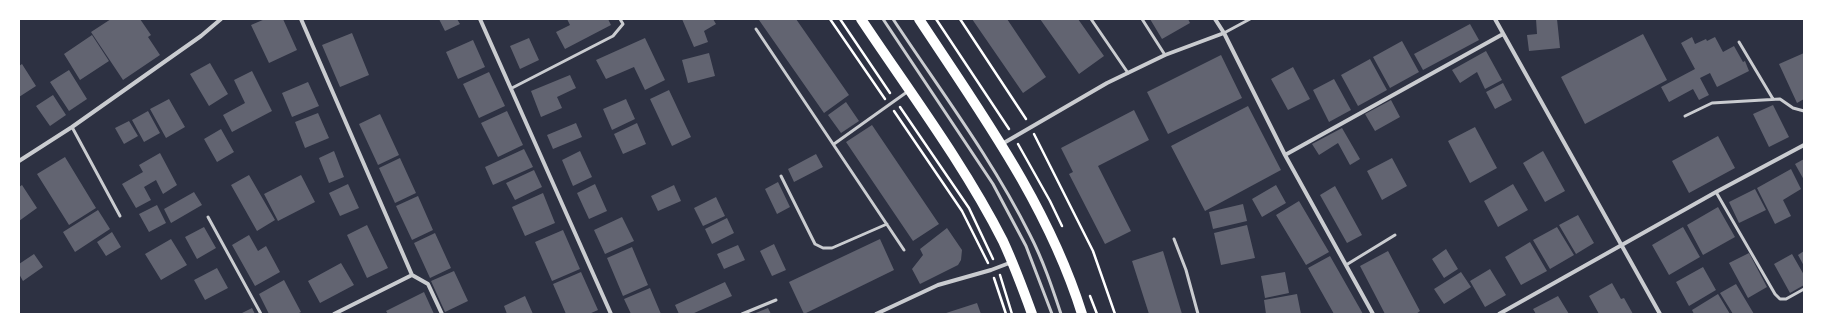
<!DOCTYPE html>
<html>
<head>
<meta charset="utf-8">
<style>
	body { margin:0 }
	#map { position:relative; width:1823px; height:333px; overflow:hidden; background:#2d3142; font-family:Inter,sans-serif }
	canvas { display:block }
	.frame { position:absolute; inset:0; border:20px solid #fff; pointer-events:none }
</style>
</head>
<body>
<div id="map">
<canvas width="1823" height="333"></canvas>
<div class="frame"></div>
</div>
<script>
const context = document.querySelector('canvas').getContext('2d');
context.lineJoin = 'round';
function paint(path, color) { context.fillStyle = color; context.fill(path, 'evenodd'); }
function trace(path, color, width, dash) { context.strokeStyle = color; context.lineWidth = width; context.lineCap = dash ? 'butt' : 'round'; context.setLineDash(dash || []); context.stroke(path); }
const building = new Path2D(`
	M111 19H140L151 35 148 37 160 55 123 80 91 32Z
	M265 19H283L297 50 269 63 251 25Z
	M439 19H457L460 24 445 31Z
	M567 19H608L611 25 565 49 556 32 570 25Z
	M682 19H713L716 24 704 31 708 42 694 47Z
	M761 19H796L849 95 824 113 759 20Z
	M972 19H1007L1046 77 1023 93Z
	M1040 19H1078L1104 56 1079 74Z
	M1150 19H1188L1190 23 1162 39Z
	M1536 19H1557L1560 48 1529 51 1527 35 1537 34Z
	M1470 24 1479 40 1423 70 1414 54Z
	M352 33 369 75 340 87 322 45Z
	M1643 34 1667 80 1585 124 1561 77Z
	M92 35 109 61 80 80 64 54Z
	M1692 37 1695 44 1706 39 1707 41 1715 37 1723 52 1734 46 1743 62 1745 61 1749 71 1717 87 1710 73 1700 78 1709 95 1699 100 1693 89 1669 102 1661 87 1695 69 1681 43Z
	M529 38 539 60 520 69 510 46Z
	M645 38 665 80 645 90 634 67 606 79 596 60Z
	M473 40 485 67 458 79 446 52Z
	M1402 41 1419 72 1390 88 1373 57Z
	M1486 51 1502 80 1485 89 1477 72 1460 83 1452 70Z
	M709 53 715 76 688 83 682 60Z
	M1804 53V99L1797 103 1779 64Z
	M1221 55 1242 98 1168 134 1147 92Z
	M1370 59 1387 90 1358 106 1341 75Z
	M210 63 228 94 209 106 190 74Z
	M22 64 36 86 19 97V66Z
	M1293 67 1310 99 1288 110 1271 79Z
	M69 70 87 99 69 111 50 82Z
	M252 71 272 111 232 132 223 115 245 103 234 80Z
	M489 72 505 106 479 118 463 84Z
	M570 75 576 88 557 97 562 108 541 117 531 91Z
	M1334 79 1351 110 1329 122 1313 90Z
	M308 82 319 106 292 117 282 93Z
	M1503 83 1512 100 1495 109 1486 92Z
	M669 90 691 137 672 146 650 99Z
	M53 95 66 115 50 126 36 106Z
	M169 99 185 127 166 138 150 109Z
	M626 99 635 119 612 130 603 109Z
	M1391 100 1400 117 1375 131 1365 114Z
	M846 102 859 121 841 133 828 115Z
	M1773 105 1789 137 1769 147 1753 114Z
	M1248 106 1281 170 1205 211 1171 146Z
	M1134 110 1149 140 1098 166 1131 231 1105 244 1069 174 1073 172 1061 148Z
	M148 111 160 133 144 142 132 120Z
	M507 111 523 145 498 157 481 123Z
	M318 113 329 138 305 148 295 122Z
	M380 114 399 155 378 165 359 124Z
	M129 121 138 136 124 144 115 128Z
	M576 123 582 137 553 149 547 135Z
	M637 123 646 144 623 154 614 134Z
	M872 125 939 224 913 241 846 142Z
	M1475 127 1497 168 1470 183 1448 141Z
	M1342 128 1360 159 1350 165 1338 143 1319 155 1312 144Z
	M221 129 234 152 217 162 204 139Z
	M1718 136 1735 168 1689 193 1672 161Z
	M524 149 533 167 493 185 485 167Z
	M334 151 344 177 329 183 319 158Z
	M580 151 592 177 573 186 562 160Z
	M1543 151 1565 191 1545 202 1523 163Z
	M160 153 177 185 163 194 156 180 144 187 151 200 136 208 122 184 143 172 139 165Z
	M816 154 823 167 794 182 788 169Z
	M65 157 96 208 69 225 37 174Z
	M400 158 416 193 395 203 379 168Z
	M1392 158 1407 186 1382 200 1367 171Z
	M1804 159V180L1795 164Z
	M1791 169 1801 189 1783 200 1791 216 1775 224 1757 188Z
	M534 170 542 187 515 200 506 183Z
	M249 175 275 220 257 231 231 185Z
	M301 175 315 202 278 221 264 194Z
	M778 182 790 207 777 214 765 189Z
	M348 184 359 208 340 216 329 193Z
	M595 184 607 211 589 219 577 193Z
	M1513 184 1528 210 1498 227 1484 201Z
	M22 185 37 208 19 221V187Z
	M674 185 681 201 658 211 651 196Z
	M1276 185 1286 203 1262 217 1252 199Z
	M1335 186 1362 235 1347 243 1320 195Z
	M1755 189 1766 210 1739 223 1729 202Z
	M194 192 202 205 171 223 164 209Z
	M543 193 555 223 525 236 512 207Z
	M418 196 433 230 412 240 396 206Z
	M716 197 725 216 703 226 694 208Z
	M1299 201 1329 252 1306 265 1276 215Z
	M1243 204 1247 221 1213 229 1209 212Z
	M157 205 166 223 149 232 139 214Z
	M1718 207 1735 237 1703 255 1687 225Z
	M98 210 110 229 75 252 63 232Z
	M1578 215 1594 243 1576 254 1559 225Z
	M622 217 634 241 605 254 594 230Z
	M727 218 734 233 712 244 705 229Z
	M367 225 388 268 367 278 347 235Z
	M1247 225 1255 258 1221 265 1214 233Z
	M204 227 216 248 197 259 185 237Z
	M1557 227 1574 255 1550 269 1533 240Z
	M1683 227 1700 257 1669 275 1652 245Z
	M947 228 962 250 961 260 958 265 920 284 912 269 923 255 920 249Z
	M563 230 580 269 552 281 535 242Z
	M112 232 121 247 106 256 97 242Z
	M435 233 451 268 430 278 414 243Z
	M249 235 258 251 266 246 280 272 255 286 232 245Z
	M171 239 187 265 161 280 145 254Z
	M880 239 894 270 804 314 789 282Z
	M1530 242 1547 271 1521 285 1505 257Z
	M774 244 786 270 772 276 760 251Z
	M738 245 745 260 724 269 717 254Z
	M632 247 648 285 623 296 607 258Z
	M1446 249 1458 269 1444 278 1432 259Z
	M1163 251 1182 314H1149L1132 261Z
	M1388 251 1420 311 1416 314H1385L1360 266Z
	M1804 251V266L1798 255Z
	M1749 253 1767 287 1748 298 1729 263Z
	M34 254 43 267 23 281 19 274V264Z
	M1792 254 1804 275V285L1790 293 1774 264Z
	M1330 256 1363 314H1334L1308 268Z
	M341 263 354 285 320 303 308 281Z
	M1703 267 1716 290 1689 306 1676 282Z
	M217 268 228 288 205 300 194 280Z
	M1490 269 1506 295 1485 307 1470 281Z
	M454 271 468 301 445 312 431 281Z
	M581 272 598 310 589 314H566L553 284Z
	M1285 272 1289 293 1265 298 1261 276Z
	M1461 272 1471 287 1444 304 1434 289Z
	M284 280 301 312 297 314H269L259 294Z
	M725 282 732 296 692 314H679L675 305Z
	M1612 283 1621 299 1624 298 1633 314H1599L1589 296Z
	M1736 284 1754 314H1733L1720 293Z
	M650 288 661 314H631L624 299Z
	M424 292 434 314H388L386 311Z
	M1297 294 1301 314H1266L1264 300Z
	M1718 294 1730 314H1694L1692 310Z
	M525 296 533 314H507L504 306Z
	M1558 296 1569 314H1536L1533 309Z
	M977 303 981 314H943Z
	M252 308 255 314H240Z
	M768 308 771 314H753Z`);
const path = new Path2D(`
	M830 19 885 99
	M840 19 890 93
	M936 19 1009 129
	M960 19 1026 119
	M900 107 969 208 993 259
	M894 111 962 211 988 263
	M1034 134 1093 251 1115 314
	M1018 144 1050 201 1062 226
	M1000 275 1012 314
	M994 278 1006 314
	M1090 296 1097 314`);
const service = new Path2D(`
	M883 19 993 184 1026 246 1052 314
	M893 19C940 90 992 159 1030 235 1043 260 1052 287 1061 314
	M1091 19 1128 73
	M1142 19 1165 55
	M756 29 904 250
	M1224 33 1250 19
	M1739 42 1773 99
	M512 88 613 36 623 24 620 19
	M1685 116 1712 103 1780 99 1793 108 1804 111
	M72 127 120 216
	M834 144 907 92
	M781 176 815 244 823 248H832L887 224
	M1716 192 1775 294 1780 299H1786L1804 289
	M208 217 261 314
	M1174 239 1186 270 1198 314
	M1346 265 1395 235
	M742 314 776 300`);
const minor = new Path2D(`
	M301 19 412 275 428 284 442 314
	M480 19 611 314
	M1215 19 1224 33 1285 155 1373 314
	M1495 19 1660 314
	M1002 144 1107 83 1165 55 1224 33
	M1285 155 1503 34
	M19 161 72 127 201 36 221 19
	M334 314 412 275
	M876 314 938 285 991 270 1012 262
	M1499 314 1716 192 1804 145`);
const primary = new Path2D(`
	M861 19C909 91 964 164 1003 241 1014 265 1023 289 1032 314
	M919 19C981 113 1048 205 1082 314`);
paint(building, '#626471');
trace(path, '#fff', 2.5);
trace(service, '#caccd0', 3);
trace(minor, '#caccd0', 4);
trace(primary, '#fff', 10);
</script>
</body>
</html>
